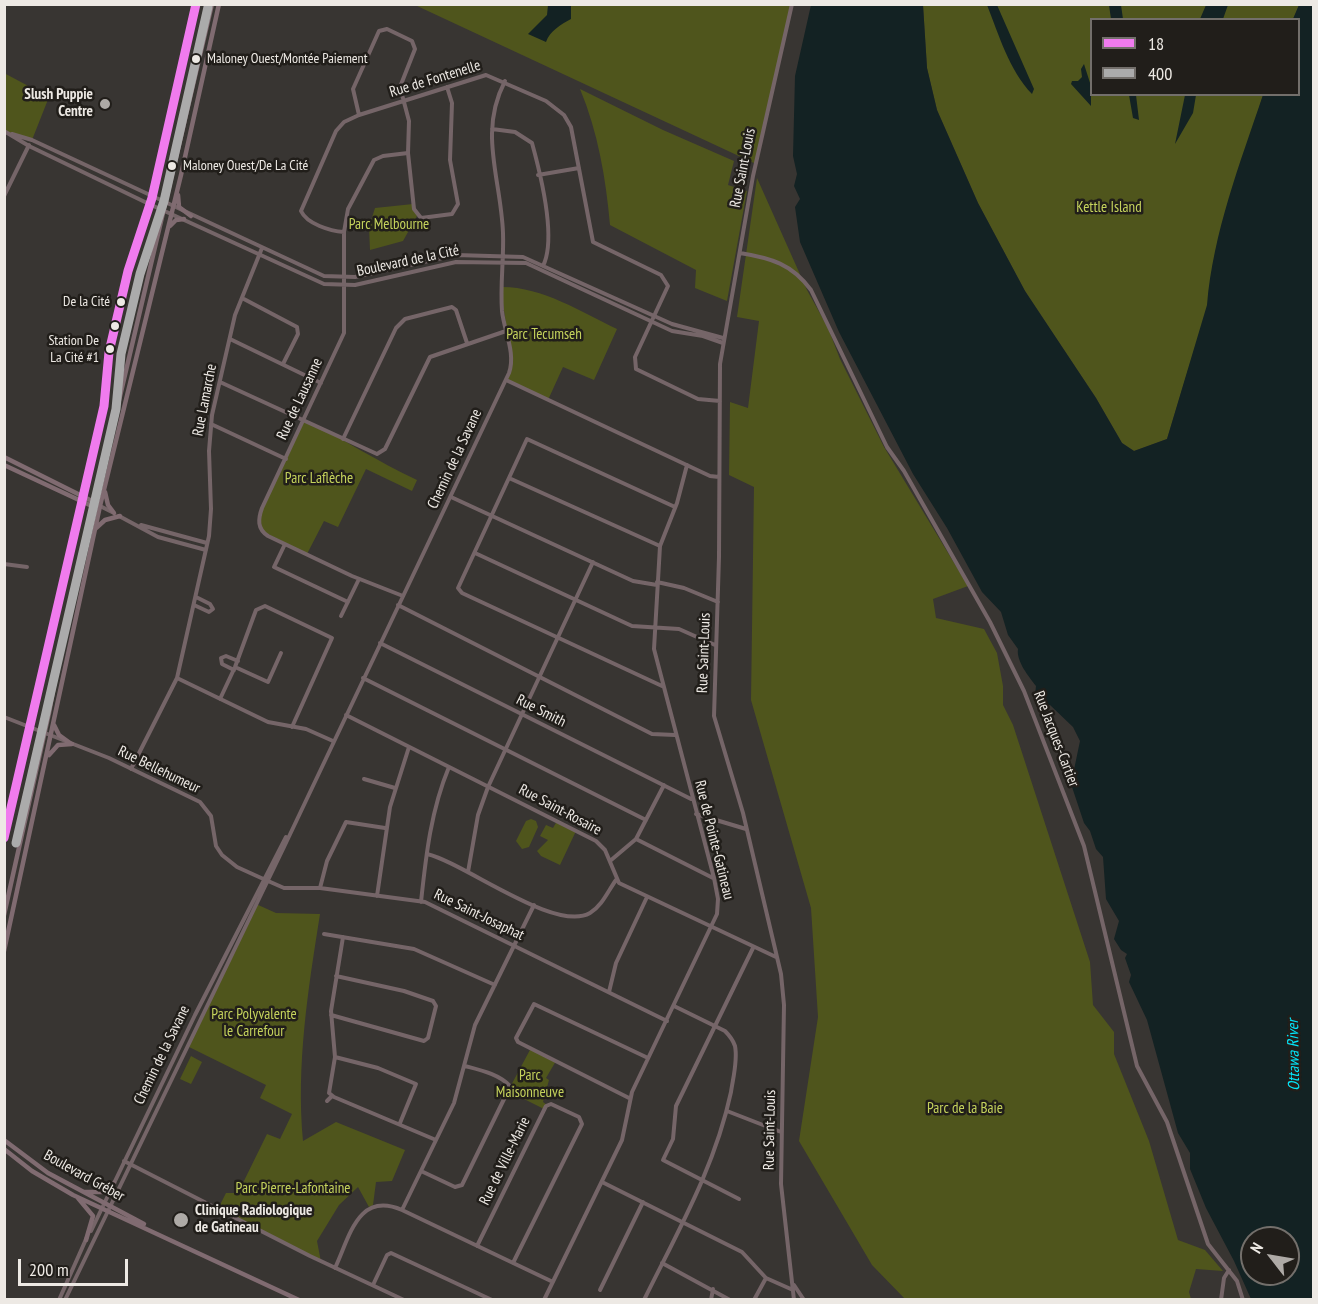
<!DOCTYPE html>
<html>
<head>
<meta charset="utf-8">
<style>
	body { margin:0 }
	#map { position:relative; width:1318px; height:1304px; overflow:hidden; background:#383532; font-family:"PT Sans Narrow",sans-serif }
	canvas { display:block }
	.frame { position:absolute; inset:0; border:6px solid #ede9e4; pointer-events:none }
	.legend { position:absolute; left:1090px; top:18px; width:210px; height:78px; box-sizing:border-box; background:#211e1a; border:2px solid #736f6b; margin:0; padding:8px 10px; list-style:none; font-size:18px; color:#ede9e4 }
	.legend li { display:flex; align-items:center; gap:12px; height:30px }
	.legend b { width:30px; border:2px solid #736f6b }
	.north { position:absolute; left:1240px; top:1226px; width:60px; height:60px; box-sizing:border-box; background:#211e1a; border:2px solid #736f6b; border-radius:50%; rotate:301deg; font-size:16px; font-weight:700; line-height:24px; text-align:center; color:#ede9e4 }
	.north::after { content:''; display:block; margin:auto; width:21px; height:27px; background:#aeaaa6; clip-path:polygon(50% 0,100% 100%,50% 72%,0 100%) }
	.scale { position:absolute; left:18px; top:1259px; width:110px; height:27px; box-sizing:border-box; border:3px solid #ede9e4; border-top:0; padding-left:8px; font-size:18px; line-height:21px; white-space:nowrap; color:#ede9e4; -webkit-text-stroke:4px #211e1a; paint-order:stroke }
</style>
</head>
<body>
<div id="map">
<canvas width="1318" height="1304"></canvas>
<div class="frame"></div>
<ul class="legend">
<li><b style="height:8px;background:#f07bee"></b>18</li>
<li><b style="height:8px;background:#ababab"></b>400</li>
</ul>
<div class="north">N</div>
<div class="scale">200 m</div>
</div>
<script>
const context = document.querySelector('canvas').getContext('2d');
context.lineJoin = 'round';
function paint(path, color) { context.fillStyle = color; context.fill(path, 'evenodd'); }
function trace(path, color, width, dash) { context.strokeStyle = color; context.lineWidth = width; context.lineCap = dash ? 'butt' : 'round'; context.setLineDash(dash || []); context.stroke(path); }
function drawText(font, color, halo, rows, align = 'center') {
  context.font = font + ' "PT Sans Narrow",sans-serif'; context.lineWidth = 5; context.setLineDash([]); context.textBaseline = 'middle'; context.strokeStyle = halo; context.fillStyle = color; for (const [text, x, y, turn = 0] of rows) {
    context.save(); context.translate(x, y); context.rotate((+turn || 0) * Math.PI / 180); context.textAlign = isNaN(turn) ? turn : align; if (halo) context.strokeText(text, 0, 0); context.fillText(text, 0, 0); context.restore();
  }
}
const green = new Path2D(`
	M415 5H792L756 164Z
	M923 5H1299L1293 19 1092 20V94L1263 95C1242 164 1213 232 1208 305L1167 439 1134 451 1122 443 1096 398 1025 291 978 203 937 110 927 68Z
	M4 73 49 97 32 140 5 131Z
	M580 89 663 130 734 161 728 185 747 191 727 301 695 288 696 270 610 225C606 179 598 132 580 89Z
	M757 178 807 290 828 328 840 359 884 447 968 586 933 599 936 618 984 629 997 653 1003 686V705L1013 725 1090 962 1093 1005 1114 1032V1054L1149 1141 1178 1240 1205 1250 1223 1271 1196 1269 1189 1292 1191 1299H905L872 1265 799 1141 818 1017 811 908 751 700 754 487 729 475 730 402 748 408 759 321 737 317Z
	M413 204 417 216 403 241 370 250 369 227 375 208Z
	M502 287C543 287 581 312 617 329L594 380 563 367 548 400 506 380C516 351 502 318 502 287Z
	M304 420C344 439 378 462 417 480L412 491 366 469 338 527 324 521 307 554 262 531 260 514Z
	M531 819 536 821 538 827 529 847 522 849 516 841 526 821Z
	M557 821 576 831 560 865 541 856 537 851 548 840 540 836 546 825 553 828Z
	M256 904 276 913 320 914C308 990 296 1065 303 1141L336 1122 405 1150 392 1181 376 1182 373 1205 369 1207 358 1187 339 1205 317 1241 321 1262 218 1209 226 1193H235L240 1189 267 1134 280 1139 292 1114 260 1098 266 1085 187 1046Z
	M531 1048 556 1061 546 1078 549 1080 543 1102 547 1105 544 1109 508 1091Z
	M191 1056 202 1062 191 1084 180 1079Z`);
const water = new Path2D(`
	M548 5H571V19C560 25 550 31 546 42L528 34 547 15Z
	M811 5H923L927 68 937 110 978 203 1025 291 1096 398 1122 443 1134 451 1167 439 1207 305C1213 233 1240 163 1263 95L1298 94V20L1293 19 1299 5H1313V1299H1251L1234 1261 1206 1208 1190 1169V1153L1178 1133 1147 1020 1129 982 1131 975 1125 958 1127 954 1121 950 1114 939 1119 921 1106 899 1103 857 1096 849 1090 831 1084 823 1071 784 1080 741 1073 727 1050 705 1043 704 1035 695 1036 686C1029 677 1016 661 1018 649L1008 635 1001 612 982 592 947 528 913 474 839 332 800 242 795 207 800 199 794 186 797 174 793 156 795 76ZM1252 1238H1288V1274H1252Z
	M987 5H997L1034 89 1032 94C1009 70 999 35 987 5Z
	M1109 5H1121L1123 19H1111Z
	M1206 5H1228L1223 19H1200Z
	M1084 64 1091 86V106L1071 84 1072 81H1078L1082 77 1081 69Z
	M1129 95H1136L1139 120 1133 118Z
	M1185 95H1196L1193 113 1175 144Z`);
const minor = new Path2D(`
	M792 4 753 176 720 364 719 557 714 716 743 813 781 974 784 1005 781 1184 794 1300
	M359 115 353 89 379 31 387 29 412 41 415 49 400 87 409 121 408 153 414 209 421 218 452 214 458 204 450 160 452 103 447 87
	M492 129 515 132 532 143C540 172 557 238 543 266
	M4 131 29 146 147 203 324 284 355 285 456 262 526 263 672 331 703 336 723 343
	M12 134 32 140 324 276 355 277 456 255 523 257 672 324 723 338
	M538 175 579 168
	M4 196 29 145
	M344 232C330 231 307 224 301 211L336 131 344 122 359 115 486 75 546 101 564 115 571 127 593 242 661 275 668 286 635 357 636 369 698 399 720 401
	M740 253C771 258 792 264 811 290L887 447 904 471 990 622 1024 691 1084 846 1137 1066 1167 1122 1208 1244 1237 1281 1243 1300
	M242 298 297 327 298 334 283 364
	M230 339 321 383
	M506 380 710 476 719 477
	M220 382 377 454 385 449 430 357 506 331
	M211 424 286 459
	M343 439 396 328 405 319 452 307 456 310 467 343
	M509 478 660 546
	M451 497 633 581 657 585
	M100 506 112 512
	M119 516 158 537 206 550
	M141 525 207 543
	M285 544 274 567 348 602
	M475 553 632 626 679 629 715 645
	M4 564 27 567
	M657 582 684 588 718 602
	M403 596 352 576 268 536C257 529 258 519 262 508L344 333V232L348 209 374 160 383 156 408 153
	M194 605 209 612 213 609 210 604 196 597
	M398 605 652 734 675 735
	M341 616 359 579
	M380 643 691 799
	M235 667 268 682 281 653
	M234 670 222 664 221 658 226 656 238 661
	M177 678 268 722 306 729 333 741
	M363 678 646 820
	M662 686 462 593 458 588 527 439 675 507
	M220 699 235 667 256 610 265 606 332 638 292 727
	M346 715 596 841 605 850 619 883 776 957
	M4 717 109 758 200 802 211 816 216 846 222 855 237 867 259 877 284 888H320L425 902 667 1021
	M131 769 177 678 209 536 211 509 209 451 212 415 235 315 262 248
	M364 779 395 788
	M696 814 746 829
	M636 839 713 878
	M427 854C465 863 555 933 590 913 602 906 608 891 616 880
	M610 861 636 839 664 785
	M468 872 478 815 488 787 593 562
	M320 888 327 861 346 822 385 828
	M377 896 390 807 409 747
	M421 902C426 855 431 810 449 767
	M324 934 414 949 495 985
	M343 937 331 1011 335 1057 329 1093 334 1097 436 1140
	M609 992 616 963 647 897
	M331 1015 424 1041 428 1038 436 1006 433 1001 404 991 336 976
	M335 1057 378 1068 416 1084 400 1123
	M629 1098 518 1042 516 1038 534 1004 648 1058
	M327 1101 332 1096
	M727 1111 781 1132
	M124 1161 310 1256 404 1300
	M421 1171 455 1187 462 1185 508 1091 510 1086C499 1074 480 1070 465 1066
	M602 1182 742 1252 766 1278 793 1290
	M739 1199 663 1160 673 1139 676 1106 753 948
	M402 1210 454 1103 475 1025 534 905
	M91 1231 195 1015 286 837
	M477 1246 546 1106 551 1104 579 1117 582 1124 513 1263
	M662 1263 730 1300
	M335 1268C350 1236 358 1191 402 1210L553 1282
	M373 1285 387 1255 391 1253 492 1300
	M794 1285 804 1300
	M600 1290 643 1202
	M59 1300 87 1237
	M65 1300 284 847 509 373C516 353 504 331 502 311 500 285 504 259 503 233 501 178 478 133 505 81
	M544 1300 622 1140 632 1092 717 914 718 899 714 878 654 649 660 546 677 503 687 465
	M644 1300C678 1231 715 1167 731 1092 733 1078 738 1060 735 1046 733 1040 729 1035 725 1031L674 1006
	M711 1300 713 1289
	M754 1300 766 1278
	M1221 1300 1224 1278 1229 1270`);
const major = new Path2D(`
	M178 195 179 207 191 216
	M170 226 176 220 184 219
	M4 457 96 503
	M4 465 94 507
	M105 492 108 505 114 513
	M95 529 105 520 120 516
	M54 725 59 735 70 743
	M49 755 58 745 72 744
	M4 915 49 713 60 652 212 4
	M4 951 100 506 181 175 219 4
	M4 1140 48 1173 144 1224
	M4 1149 32 1171 73 1195 299 1300
	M85 1192H103L114 1183
	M78 1198 93 1216 86 1240`);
const bus1 = new Path2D(`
	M4 838 104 406 109 352 128 271 152 198 196 4`);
const bus2 = new Path2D(`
	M16 843 116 409 121 354 140 274 164 201 208 7`);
const markers = [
	[196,59,5,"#ede9e4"],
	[105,104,6,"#aeaaa6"],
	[172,166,5,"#ede9e4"],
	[121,302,5,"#ede9e4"],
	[115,326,5,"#ede9e4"],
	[110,349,5,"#ede9e4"],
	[181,1220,8,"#aeaaa6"]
];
const busNames = [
	["Maloney Ouest/Montée Paiement",207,59],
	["Maloney Ouest/De La Cité",183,166],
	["De la Cité",110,302,"right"],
	["Station De",99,341,"right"],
	["La Cité #1",99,358,"right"]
];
const streetNames = [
	["Rue de Fontenelle",435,79,-17],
	["Rue Saint-Louis",743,168,-79],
	["Boulevard de la Cité",408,261,-12],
	["Rue de Lausanne",300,399,-65],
	["Rue Lamarche",205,400,-79],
	["Chemin de la Savane",455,459,-65],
	["Rue Saint-Louis",704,653,-88],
	["Rue Smith",541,711,27],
	["Rue Jacques-Cartier",1056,739,69],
	["Rue Bellehumeur",159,770,26],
	["Rue Saint-Rosaire",560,810,28],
	["Rue de Pointe-Gatineau",714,840,76],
	["Rue Saint-Josaphat",479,915,26],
	["Chemin de la Savane",162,1055,-64],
	["Rue Saint-Louis",770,1130,-89],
	["Rue de Ville-Marie",505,1161,-64],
	["Boulevard Gréber",84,1176,29]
];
const poiNames = [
	["Slush Puppie",93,95],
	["Centre",93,112],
	["Clinique Radiologique",195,1211,"left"],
	["de Gatineau",195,1228,"left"]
];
const parkNames = [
	["Kettle Island",1109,208],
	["Parc Melbourne",389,225],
	["Parc Tecumseh",544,335],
	["Parc Laflèche",319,479],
	["Parc Polyvalente",254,1015],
	["le Carrefour",254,1032],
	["Parc",530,1076],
	["Maisonneuve",530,1093],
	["Parc de la Baie",965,1109],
	["Parc Pierre-Lafontaine",293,1189]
];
const waterNames = [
	["Ottawa River",1294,1055,-91]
];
paint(green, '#4f551c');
paint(water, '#132223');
trace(minor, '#756568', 4);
trace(major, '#806b71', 4.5);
trace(bus1, '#f07bee', 9);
trace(bus2, '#ababab', 9);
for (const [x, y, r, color] of markers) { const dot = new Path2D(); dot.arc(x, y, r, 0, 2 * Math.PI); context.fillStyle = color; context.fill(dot); trace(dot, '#211e1a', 2); }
drawText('14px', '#ede9e4', '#211e1a', busNames, 'left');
drawText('15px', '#ede9e4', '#211e1a', streetNames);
drawText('bold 15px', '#ede9e4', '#211e1a', poiNames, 'right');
drawText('15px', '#c5d35c', '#211e1a', parkNames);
drawText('italic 16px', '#04e6fa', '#211e1a', waterNames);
</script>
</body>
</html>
